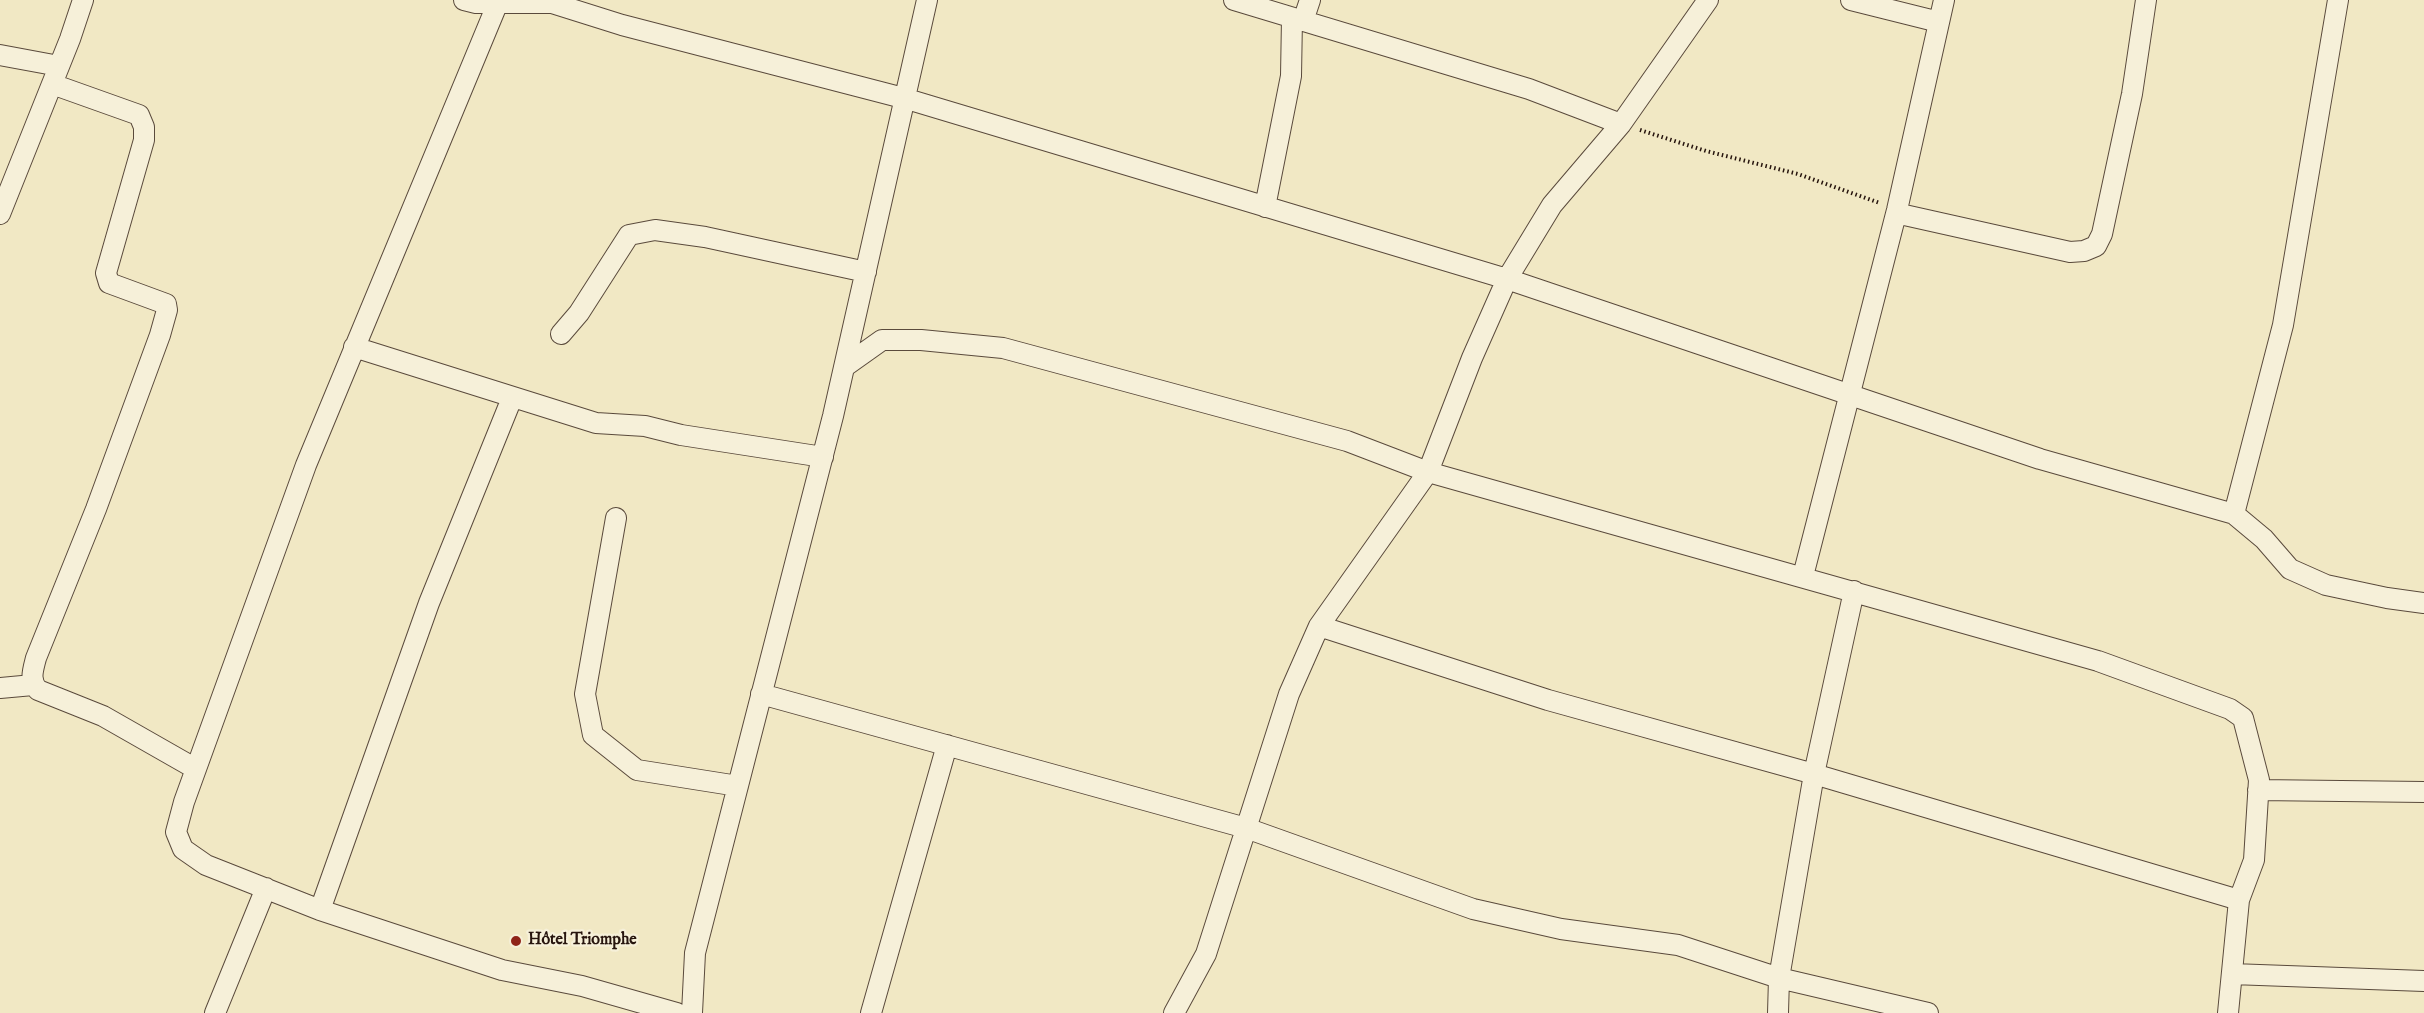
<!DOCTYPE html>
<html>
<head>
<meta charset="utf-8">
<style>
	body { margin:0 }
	canvas { display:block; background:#f1e8c4 }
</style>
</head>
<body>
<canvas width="2424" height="1013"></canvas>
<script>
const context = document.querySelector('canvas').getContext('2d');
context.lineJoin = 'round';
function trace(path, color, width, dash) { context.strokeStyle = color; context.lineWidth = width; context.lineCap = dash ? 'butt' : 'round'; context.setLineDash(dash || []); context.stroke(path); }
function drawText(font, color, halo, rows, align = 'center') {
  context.font = font + ' "IM FELL English",serif'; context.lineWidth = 4.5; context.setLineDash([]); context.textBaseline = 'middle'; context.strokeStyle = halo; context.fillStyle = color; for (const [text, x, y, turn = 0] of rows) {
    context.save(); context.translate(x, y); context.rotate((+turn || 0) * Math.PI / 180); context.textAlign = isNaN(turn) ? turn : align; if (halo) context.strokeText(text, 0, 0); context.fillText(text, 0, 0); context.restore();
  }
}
const path = new Path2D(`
	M1640 130 1706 151 1798 174 1880 203`);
const minor = new Path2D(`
	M464 0 476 3H552L622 25 907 99 1507 279 2040 459 2234 514 2264 539 2290 569 2326 585 2387 598 2424 603
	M499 0 306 465 184 802 176 832 183 849 206 865 320 910 502 970 582 986 677 1013
	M1234 0 1529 89 1621 124
	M1851 0 1939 22
	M1303 21 1310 0
	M0 55 59 66
	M52 84 139 115 144 127V140L106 273 109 283 166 304 167 310 160 335 96 509 36 658C33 670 29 680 38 690L103 716 196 769
	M1265 207 1291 76 1292 18
	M1897 210 1900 214 2070 252 2084 251 2096 246 2102 234 2132 94 2146 0
	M0 214 70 39 83 0
	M561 334 579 313 629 235 655 230 705 237 866 272
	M354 347 596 423 645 426 681 435 823 457
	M844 367 882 340H921L1003 348 1347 441 1428 472 2098 661 2230 709 2243 718 2259 780 2254 860 2239 900 1814 774 1548 700 1319 626
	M2234 514 2283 325 2338 0
	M616 518 585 694 593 735 637 770 738 786
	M1803 576 1897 210 1944 0
	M0 688 33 685
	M761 694 1246 828 1473 909 1561 929 1678 945 1779 978 1928 1013
	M2258 790 2424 792
	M320 910 429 603 512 398
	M2232 974 2424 981
	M215 1013 266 888
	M692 1013 695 953 833 416 927 0
	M871 1013 947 745
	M1174 1013 1206 954 1289 694 1319 626 1428 472 1472 358 1507 279 1552 205 1621 124 1708 0
	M1778 1013 1779 978 1814 774 1854 591
	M2228 1013 2239 900`);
const markers = [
	[516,941,6,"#8f2418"]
];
const poiNames = [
	["Hôtel Triomphe",528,941]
];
trace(minor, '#5a4a3c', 22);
trace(path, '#27150e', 4, [1.5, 3]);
trace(minor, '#f6f0d9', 20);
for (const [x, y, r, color] of markers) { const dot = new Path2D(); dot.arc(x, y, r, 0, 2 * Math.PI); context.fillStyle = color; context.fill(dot); trace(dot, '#f6f0d9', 2); }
drawText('bold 16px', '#27150e', '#f6f0d9', poiNames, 'left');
</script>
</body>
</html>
